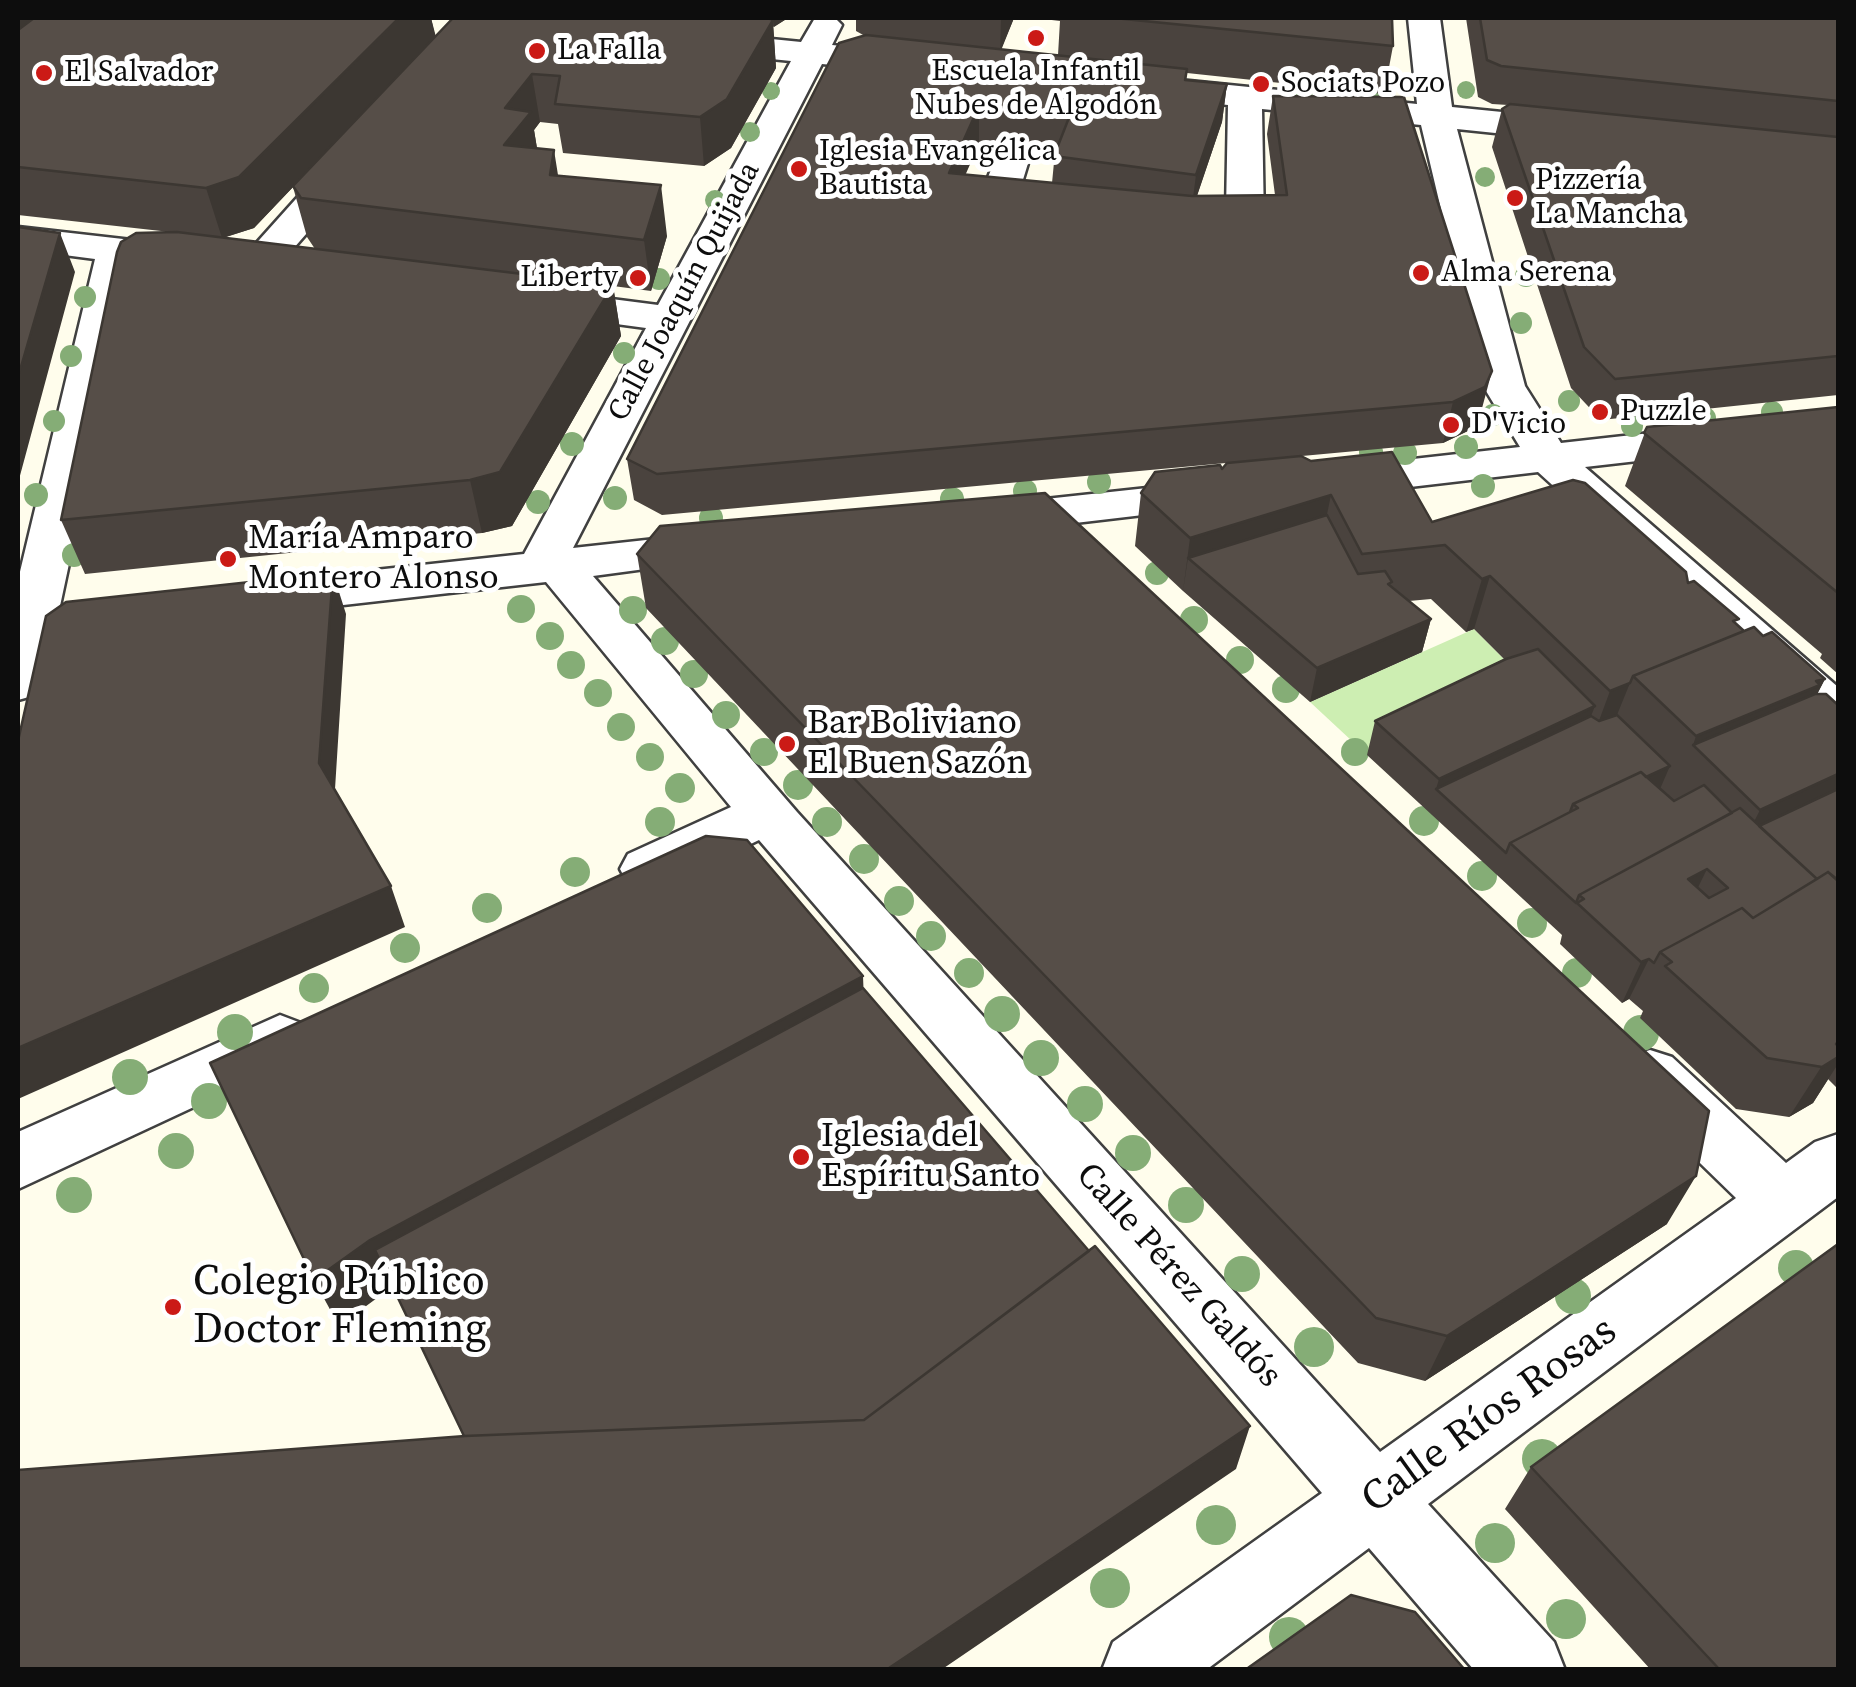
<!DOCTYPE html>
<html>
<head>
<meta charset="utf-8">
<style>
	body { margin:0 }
	#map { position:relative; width:1856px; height:1687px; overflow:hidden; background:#fffdec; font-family:"Source Serif 4",serif }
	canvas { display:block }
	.frame { position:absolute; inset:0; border:20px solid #0d0d0d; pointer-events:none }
</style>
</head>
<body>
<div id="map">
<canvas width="1856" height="1687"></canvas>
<div class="frame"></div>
</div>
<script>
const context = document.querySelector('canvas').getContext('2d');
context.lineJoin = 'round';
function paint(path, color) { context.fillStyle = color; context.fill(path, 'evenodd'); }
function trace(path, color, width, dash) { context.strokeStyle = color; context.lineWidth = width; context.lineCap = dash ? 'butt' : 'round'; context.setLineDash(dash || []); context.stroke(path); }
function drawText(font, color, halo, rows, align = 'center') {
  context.font = font + ' "Source Serif 4",serif'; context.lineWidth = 10; context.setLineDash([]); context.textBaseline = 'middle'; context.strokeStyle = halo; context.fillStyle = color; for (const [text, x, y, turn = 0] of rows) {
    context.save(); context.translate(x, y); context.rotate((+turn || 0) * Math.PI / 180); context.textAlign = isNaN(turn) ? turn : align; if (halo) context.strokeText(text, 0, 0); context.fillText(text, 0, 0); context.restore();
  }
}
const green = new Path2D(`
	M1474 629 1527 682 1367 755 1310 702Z`);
const minor = new Path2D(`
	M815 18H835L842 25 832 45 905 52 917 55 922 62 917 69 905 72 822 64 573 548 710 533 727 538 733 548 727 558 593 576 797 812 1380 1452 1736 1198 1628 1093 1619 1075 1628 1057 1650 1050 1672 1057 1786 1163 1815 1142 1838 1134V1197L1428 1504 1554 1642 1565 1670H1474L1369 1548 1206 1670H1102L1113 1642 1322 1493 759 840C721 858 670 897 628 884L620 869 628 854 731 807 546 582 264 614 247 609 240 598 247 587 264 582 524 554 646 328 542 314 528 310 522 302 528 294 542 290 658 305 791 61 702 52 690 49 686 42 690 35 702 32 801 42Z
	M1408 18H1440L1452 107 1572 119 1584 123 1590 130 1584 137 1572 141 1457 129 1525 386 1561 443 1838 412V438L1585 467 1838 687V733L1820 728 1538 472 1333 496 1317 492 1311 482 1317 472 1333 468 1520 447 1483 386 1421 125 1262 109 1264 223 1258 231C1236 237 1208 236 1186 230L1180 222 1186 214 1226 211 1228 105 1150 97 1138 94 1133 87 1138 80 1150 77 1417 104Z
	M351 149 364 152 369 160 364 168 271 274 257 278 243 274 238 266 243 258 338 152Z
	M1011 149 1024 152 1029 160 1018 196 1057 201 1063 209 1057 217C1034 223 1006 219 983 213L977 205 998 152Z
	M18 227 193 247 207 251 212 259 207 267 193 271 133 263 60 606 119 599 136 604 143 615 136 626 53 639 43 683 36 695 18 700V580L95 259 18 249Z
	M1212 481 1228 485 1235 495 1228 505 990 533 974 529 967 519 974 509 990 505Z
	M280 1015 301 1023 310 1040 301 1057 18 1189V1132Z`);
const trees = [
	[1466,90,9],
	[771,91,9],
	[1304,92,9],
	[1377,97,9],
	[750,132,10],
	[1485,177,10],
	[715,200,10],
	[1526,276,11],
	[659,279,11],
	[85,297,11],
	[1521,323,11],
	[624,353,11],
	[71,356,11],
	[1569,401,11],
	[1772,412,11],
	[1493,415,11],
	[1705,418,11],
	[54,421,11],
	[1632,426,11],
	[572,444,12],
	[1466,447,12],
	[1371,452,12],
	[1405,453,12],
	[1099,482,12],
	[1483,486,12],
	[1025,491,12],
	[36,495,12],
	[615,498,12],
	[952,499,12],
	[538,502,12],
	[711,518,12],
	[74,555,12],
	[1157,573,12],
	[521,609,14],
	[633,610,14],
	[1194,620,14],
	[550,636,14],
	[665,641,14],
	[1240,660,14],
	[571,665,14],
	[694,674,14],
	[1286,689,14],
	[598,693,14],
	[726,715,14],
	[621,727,14],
	[764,752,14],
	[1355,752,14],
	[650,757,14],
	[798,785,15],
	[680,788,15],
	[1424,821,15],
	[660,822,15],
	[827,822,15],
	[864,859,15],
	[575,872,15],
	[1482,876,15],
	[899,901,15],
	[487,908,15],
	[1532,923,15],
	[931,936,15],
	[405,948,15],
	[969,973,15],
	[1577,973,15],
	[314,988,15],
	[1002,1014,18],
	[235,1032,18],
	[1641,1033,18],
	[1041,1058,18],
	[130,1077,18],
	[209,1101,18],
	[1085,1104,18],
	[176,1151,18],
	[1133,1153,18],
	[74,1195,18],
	[1186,1205,18],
	[1796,1268,18],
	[1242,1274,18],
	[1573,1296,18],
	[1314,1347,20],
	[1542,1459,20],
	[1216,1525,20],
	[1495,1543,20],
	[1110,1588,20],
	[1566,1619,20],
	[1289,1637,20]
];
const wall = new Path2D(`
	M18 18H431L435 36 453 18H788L773 27 776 68 731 148 704 166 563 153 558 124 540 122 534 130 537 148 558 176 667 236 651 291 613 286 621 336 512 526 482 533 85 574 61 520 170 232 18 215ZM293 187 307 237 315 249 223 238 254 228Z
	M856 18H1014L1001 49 1058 55 1060 21 1035 18H1392L1393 46 1384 94 1187 73 1186 80 1227 84 1222 122 1197 196 1275 195 1267 134 1273 96 1481 412 1474 428 1443 443 662 515 634 500 627 459 865 36 856 31ZM979 144 1055 152 1052 183 965 174Z
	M1466 18H1838V395L1601 420 1571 388 1492 147 1502 109 1508 105 1492 104 1478 97Z
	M1838 407V674L1820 658 1822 654 1625 486 1647 427Z
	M1227 463 1432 522 1688 583 1744 631 1763 636 1825 679 1817 694 1838 774V1089L1828 1079 1813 1103 1789 1117 1736 1109 1640 1018 1643 1011 1629 999 1622 1003 1560 944 1562 935 1367 755 1375 721 1504 659 1474 629 1466 632 1431 599 1409 601 1431 619 1422 652 1310 702 1183 591 1135 546 1141 493 1222 469Z
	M637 554 1667 1224 1425 1381 1358 1363 646 608Z
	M1531 1467 1838 1670H1651L1505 1509Z`);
const shadedWall = new Path2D(`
	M18 18H41L18 36Z
	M399 18H431L436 37 254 228 222 238 206 188Z
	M773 18H788L774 27Z
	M1001 18H1014L1000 53Z
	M773 20 776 68 731 148 704 166 700 117Z
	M532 74 540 122 534 130 539 161 504 145 505 108Z
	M1227 84 1222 122 1191 213 1196 175Z
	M979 106V144L949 212V173Z
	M554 150 562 200 550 175Z
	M661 185 667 236 651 291 644 240Z
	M60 233 75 272 18 483V377Z
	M613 285 621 336 512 526 482 533 470 480Z
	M1492 371 1481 412 1474 428 1443 443 1453 402Z
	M1331 495 1320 548 1188 558 1183 591 1190 538Z
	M333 573 346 614 334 805 319 763Z
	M1490 576 1474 629 1466 632 1482 579Z
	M1431 619 1422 652 1310 702 1317 668Z
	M1825 679 1793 741 1693 745 1696 736Z
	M1630 683 1608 737 1590 745 1610 691Z
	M1595 706 1582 739 1436 789 1439 779Z
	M1670 766 1660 789 1577 811Z
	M1838 774V813L1733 863 1760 810Z
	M1707 869 1687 910 1688 879Z
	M391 886 405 927 18 1099V1048Z
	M1649 959 1629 999 1622 1003 1641 962Z
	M863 976 865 1028 392 1287 339 1326 314 1280 370 1240Z
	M1838 1042V1064L1813 1103 1789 1117 1836 1044Z
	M1696 1176 1667 1224 1425 1381 1447 1336Z
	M1250 1426 1236 1469 941 1670H886Z`);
const building = new Path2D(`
	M34 18H399L239 177 206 188 18 167V30Z
	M453 18H768L773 20 727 99 700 117 555 104 560 76 532 74 505 108 531 112 504 145 554 150 550 175 661 185 644 240 301 198 293 186Z
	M1114 18H1392L1393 46Z
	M1480 18H1838V101L1501 66 1487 60Z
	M866 35 1187 69 1185 80 1227 84 1196 175 1054 156 1070 115 979 106 949 173 1192 196 1287 195 1273 96 1404 97 1492 371 1485 387 1453 402 657 474 627 459 839 43Z
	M1510 104 1838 137V356L1615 379 1584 347 1502 109Z
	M18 227 60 233 18 377Z
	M177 232 613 285 500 472 470 480 61 520 117 252 121 242 136 233Z
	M1838 407V593L1644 433 1647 427Z
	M1392 452 1432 522 1573 480 1585 483 1686 572 1688 583 1694 581 1739 619 1733 621 1744 631 1633 676 1630 683 1610 691 1490 576 1482 579 1445 545 1362 554 1331 495 1190 538 1141 493 1155 472 1220 465 1222 469 1227 463 1301 456 1311 461Z
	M1045 493 1709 1111 1696 1176 1447 1336 1376 1318 637 554 660 526Z
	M1327 515 1358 574 1385 571 1392 582 1388 584 1431 619 1317 668 1188 558Z
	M333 573 319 763 391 886 18 1048V741L46 616 66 602Z
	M1754 627 1763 636 1772 632 1825 679 1816 681 1820 685 1696 736 1633 676Z
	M1538 649 1595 706 1439 779 1375 721 1506 659Z
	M1815 694H1826L1838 705V774L1760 810 1693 745Z
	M1617 715 1670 766 1646 777 1641 772 1573 804 1570 812 1510 843 1506 853 1436 789 1591 716 1599 721Z
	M1641 772 1674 801 1704 785 1732 813 1579 895 1576 903 1510 843 1578 808 1573 804Z
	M1838 789V880L1828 872 1817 879 1759 826Z
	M1740 808 1817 879 1753 918 1742 908 1660 952 1654 963 1649 959 1641 962 1577 903 1584 899 1579 895ZM1707 869 1728 888 1709 898 1688 879Z
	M706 836 747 840 863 976 370 1240 314 1280 210 1063Z
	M1828 872 1838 881V1042L1836 1044 1838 1046V1057L1822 1067 1767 1058 1665 966 1672 962 1660 952 1742 908 1753 918Z
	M863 988 1089 1251 864 1420 464 1436 375 1250Z
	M1838 1244V1670H1720L1531 1467Z
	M1095 1246 1250 1426 886 1670H18V1470L465 1436 864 1420Z
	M1351 1595 1415 1612 1465 1670H1245Z`);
const markers = [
	[1036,38,10,"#cb1a16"],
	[537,51,10,"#cb1a16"],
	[44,73,10,"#cb1a16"],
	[1261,84,10,"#cb1a16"],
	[799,169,10,"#cb1a16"],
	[1515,198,10,"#cb1a16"],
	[1421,273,10,"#cb1a16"],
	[638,278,10,"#cb1a16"],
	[1600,412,10,"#cb1a16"],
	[1451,425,10,"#cb1a16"],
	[228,559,10,"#cb1a16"],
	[787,744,10,"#cb1a16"],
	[801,1157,10,"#cb1a16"],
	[173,1307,10,"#cb1a16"]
];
const farPoinames = [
	["La Falla",557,51],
	["Escuela Infantil",1036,72,"center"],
	["Nubes de Algodón",1036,106,"center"],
	["El Salvador",64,73],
	["Sociats Pozo",1281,84],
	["Iglesia Evangélica",819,152],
	["Bautista",819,186],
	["Pizzería",1535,181],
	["La Mancha",1535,215],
	["Alma Serena",1441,273],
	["Liberty",618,278,"right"],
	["Puzzle",1620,412],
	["D'Vicio",1471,425]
];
const farStreetnames = [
	["Calle Joaquín Quijada",685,292,-62]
];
const poiNames = [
	["María Amparo",248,539],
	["Montero Alonso",248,579],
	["Bar Boliviano",807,724],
	["El Buen Sazón",807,764],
	["Iglesia del",821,1137],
	["Espíritu Santo",821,1177]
];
const streetNames = [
	["Calle Pérez Galdós",1178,1276,48]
];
const nearPoinames = [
	["Colegio Público",193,1283],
	["Doctor Fleming",193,1331]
];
const nearStreetnames = [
	["Calle Ríos Rosas",1490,1416,-36]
];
paint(green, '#cdeeb2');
trace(minor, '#404040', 5);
paint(minor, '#fff');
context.fillStyle = '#85ad76';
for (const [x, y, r] of trees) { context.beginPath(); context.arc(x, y, r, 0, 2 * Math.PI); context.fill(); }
paint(wall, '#4a433e');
paint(shadedWall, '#3c3732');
paint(building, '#564e48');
trace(building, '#3c3732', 2.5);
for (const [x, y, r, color] of markers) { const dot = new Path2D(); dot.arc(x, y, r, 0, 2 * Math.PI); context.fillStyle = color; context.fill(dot); trace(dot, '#fff', 4); }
drawText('30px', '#0d0d0d', '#fff', farPoinames, 'left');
drawText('30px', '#0d0d0d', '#fff', farStreetnames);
drawText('35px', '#0d0d0d', '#fff', poiNames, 'left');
drawText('35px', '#0d0d0d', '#fff', streetNames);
drawText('42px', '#0d0d0d', '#fff', nearPoinames, 'left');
drawText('42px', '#0d0d0d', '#fff', nearStreetnames);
</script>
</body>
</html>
